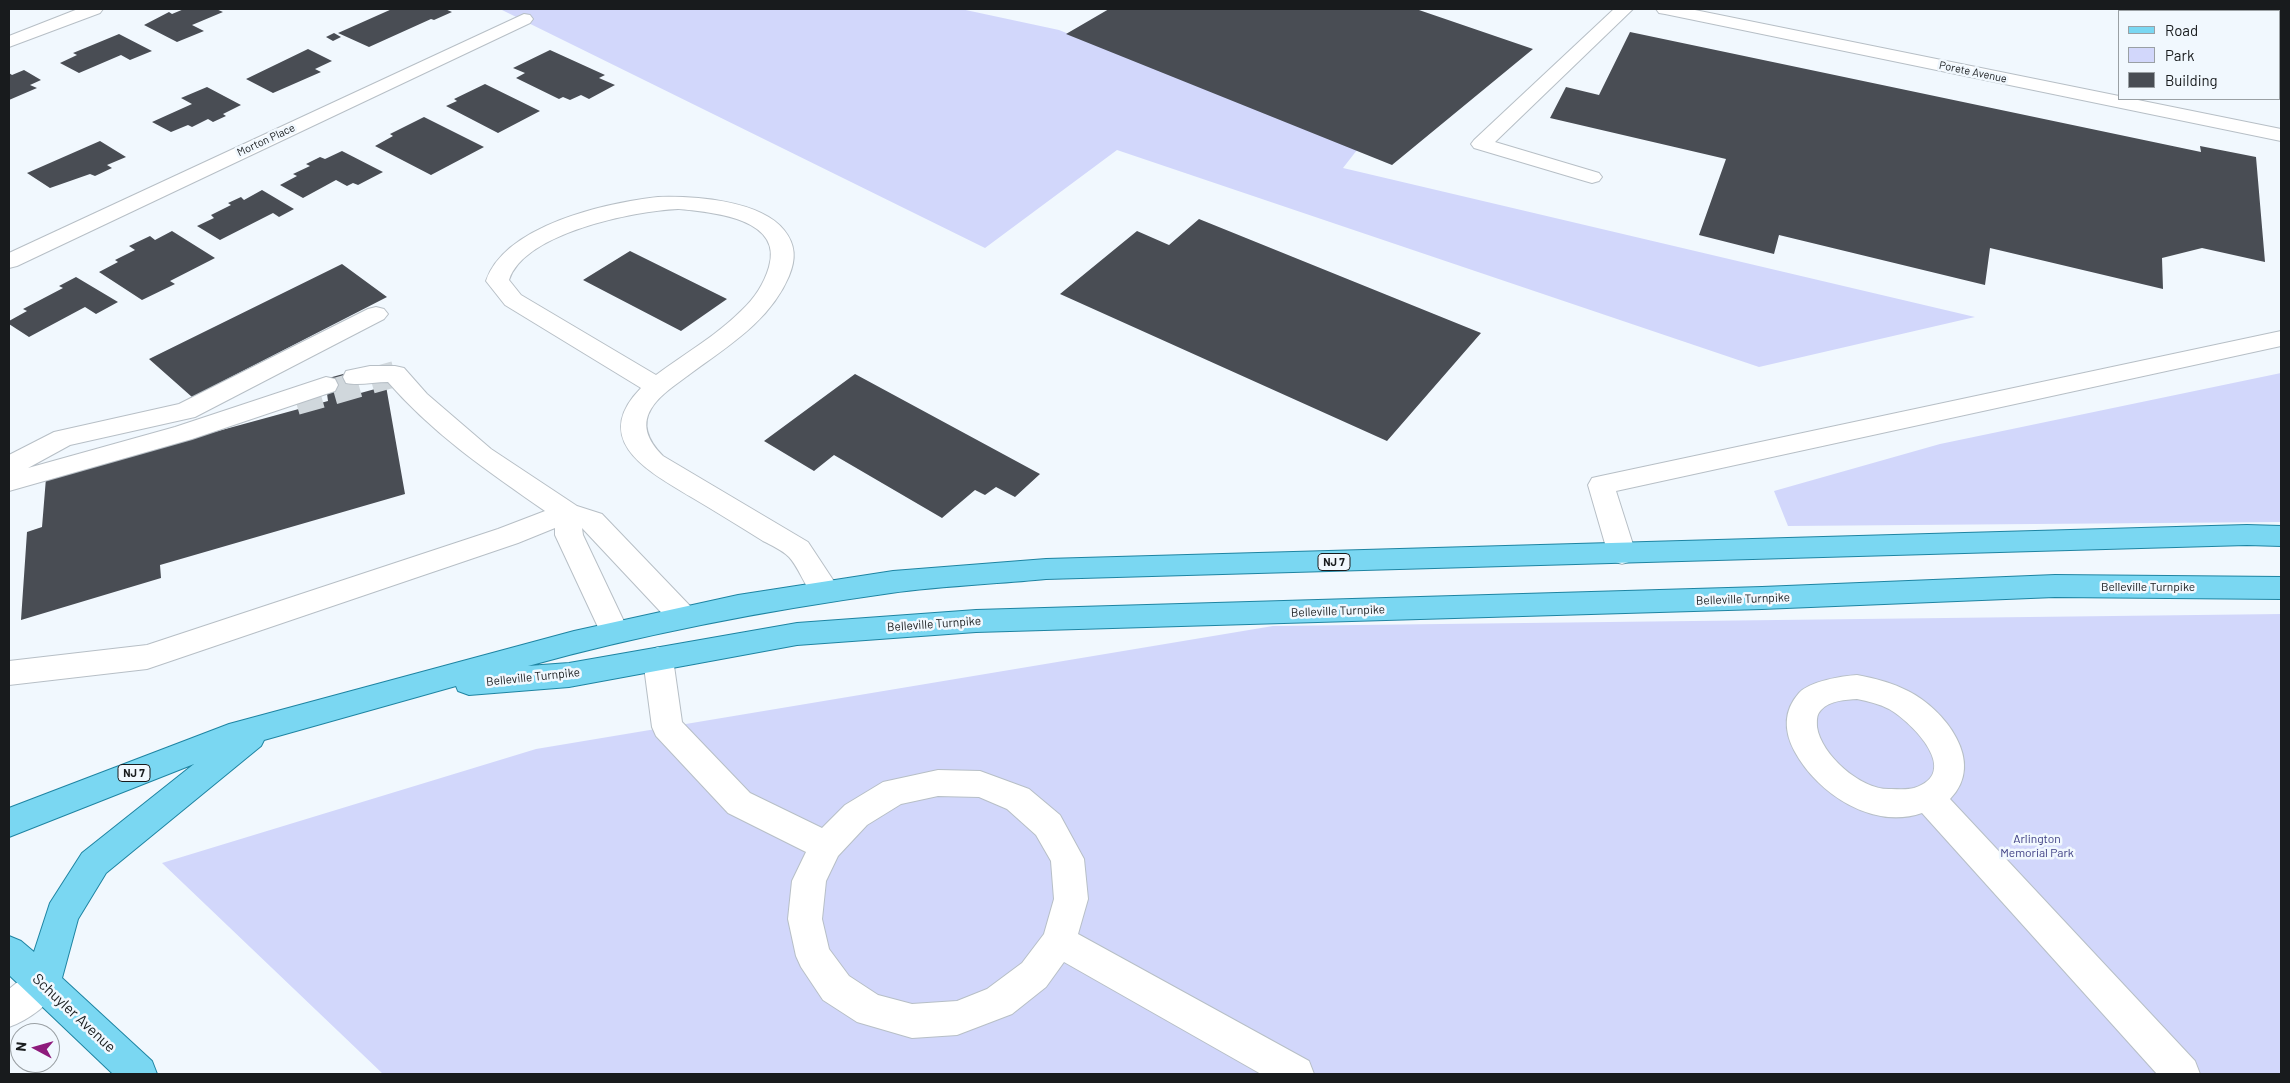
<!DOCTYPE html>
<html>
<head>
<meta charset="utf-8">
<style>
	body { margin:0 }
	#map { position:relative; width:2290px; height:1083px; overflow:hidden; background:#f1f8fe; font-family:Barlow,sans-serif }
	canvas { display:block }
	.frame { position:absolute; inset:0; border:10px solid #181b1d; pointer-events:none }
	.legend { position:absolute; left:2118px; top:10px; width:162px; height:90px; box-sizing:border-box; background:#f1f8fe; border:1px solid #9aa0a4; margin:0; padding:6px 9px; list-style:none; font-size:15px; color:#181b1d }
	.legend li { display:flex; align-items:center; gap:10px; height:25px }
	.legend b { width:25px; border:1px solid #9aa0a4 }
	.north { position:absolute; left:10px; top:1023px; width:50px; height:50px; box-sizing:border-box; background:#f1f8fe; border:1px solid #9aa0a4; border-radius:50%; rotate:276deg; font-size:14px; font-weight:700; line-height:20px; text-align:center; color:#181b1d }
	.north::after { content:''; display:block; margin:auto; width:18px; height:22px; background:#8e1b7c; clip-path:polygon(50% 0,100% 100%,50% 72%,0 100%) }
</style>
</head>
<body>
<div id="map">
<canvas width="2290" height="1083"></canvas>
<div class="frame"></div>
<ul class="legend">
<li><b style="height:6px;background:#7ad7f2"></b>Road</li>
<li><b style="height:14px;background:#d2d7fb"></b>Park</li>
<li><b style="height:14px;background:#494d54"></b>Building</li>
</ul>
<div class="north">N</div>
</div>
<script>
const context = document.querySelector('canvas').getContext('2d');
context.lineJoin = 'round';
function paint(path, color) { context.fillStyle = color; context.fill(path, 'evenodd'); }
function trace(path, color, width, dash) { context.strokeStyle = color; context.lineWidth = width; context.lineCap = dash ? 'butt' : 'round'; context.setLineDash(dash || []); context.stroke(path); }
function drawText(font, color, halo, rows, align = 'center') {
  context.font = font + ' Barlow,sans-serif'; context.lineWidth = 5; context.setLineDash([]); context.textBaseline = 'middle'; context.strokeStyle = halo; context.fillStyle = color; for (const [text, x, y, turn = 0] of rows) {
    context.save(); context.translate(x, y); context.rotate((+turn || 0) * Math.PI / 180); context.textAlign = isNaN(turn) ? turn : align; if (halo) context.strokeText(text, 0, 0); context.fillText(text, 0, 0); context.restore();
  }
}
const green = new Path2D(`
	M500 9H961L1059 30 1357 150 1343 168 1975 317 1759 367 1117 150 985 248Z
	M2281 373V522L1788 526 1774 491 1940 444Z
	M2281 614V1074H383L162 863 536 749 1273 626Z`);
const building = new Path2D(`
	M184 9H216L223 12 192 25 204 31 177 42 144 25 169 12 172 14Z
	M392 9H445L452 12 434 20 431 19 369 47 338 33Z
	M1109 9H1416L1533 49 1392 165 1066 34Z
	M1630 32 2201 152 2200 146 2256 157 2265 262 2202 248 2162 258 2163 289 1990 248 1985 285 1779 235 1774 254 1699 235 1726 159 1550 118 1566 87 1599 95Z
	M334 33 341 37 333 41 326 37Z
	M119 34 152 51 130 60 121 55 79 73 60 63 77 55 73 53Z
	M308 49 332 61 315 69 321 72 273 93 246 79Z
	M550 50 605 75 599 78 615 85 589 99 581 95 570 100 563 97 559 99 516 78 525 73 513 68Z
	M24 70 41 80 30 85 37 88 9 100V73L12 75Z
	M485 84 540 111 498 133 446 106 457 101 454 99Z
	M207 87 241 105 223 114 226 116 213 122 208 119 192 127 188 125 171 132 152 122 192 104 181 98Z
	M424 117 484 147 431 175 375 146 393 136 390 134Z
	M100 141 126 157 107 165 112 168 95 176 90 174 50 188 27 173Z
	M342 151 383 172 358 185 353 183 347 186 336 180 303 198 280 185 297 176 293 174 310 166 306 164 320 157 325 159Z
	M262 190 294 209 279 217 273 213 220 240 197 226 214 218 211 215 231 205 228 203 241 197 244 200Z
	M1199 219 1481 333 1387 441 1060 294 1137 231 1169 245Z
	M172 231 215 258 170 281 175 284 142 300 99 272 118 262 115 260 135 250 129 246 150 236 155 240Z
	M630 251 727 299 681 331 583 280Z
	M342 264 387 297 192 397 149 359Z
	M76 277 118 302 96 314 85 307 29 337 9 324V321L27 311 23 309 63 288 59 286Z
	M354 371 357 394 386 386 405 494 160 565 161 578 21 620 27 532 42 527 46 478 328 401 325 379Z
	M855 374 1040 474 1015 497 996 487 985 495 975 490 942 518 834 455 814 471 764 441Z`);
const minorTunnel = new Path2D(`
	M296 402 395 374`);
const minor = new Path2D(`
	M78 9H103L100 13 9 47V36Z
	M1614 9H1633L1495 142 1599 173 1602 177 1599 181 1592 183 1585 181 1474 148 1471 144 1474 140Z
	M1656 9H1690L2119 96V99H2133L2281 129V141L1665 14 1659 13Z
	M524 14 530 15 533 19 530 23 17 266 9 268V253Z
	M658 197C694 196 760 200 784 230 796 245 796 259 789 276 770 321 728 346 690 374 677 384 659 395 651 409 640 427 650 443 663 456L808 542 841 592 837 600C808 609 805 574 789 557 782 550 771 545 763 541 739 526 715 511 691 497 650 472 589 441 641 388L505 305 486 281C505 225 606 203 658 197ZM678 209C711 212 784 218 769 267 764 284 754 299 741 311 716 336 684 354 656 375L521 295 509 280C524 233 634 211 678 209Z
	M376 307 384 309 388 314 384 319 195 417 70 445 28 468 175 427 326 377 335 379 338 385 335 391 192 439 9 491V455L54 432 179 404 368 309Z
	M2281 331V346L1616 491 1636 554 1632 561 1622 564 1612 561 1608 554 1588 485 1592 478 1601 476Z
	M370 366H395L404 368 427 394 491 449 577 506 602 514 693 609 697 617 693 625 683 628 673 625 582 528 583 535 629 632 624 640 614 643 604 640 555 535V528L518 543 147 669 9 685V661L147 645 498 529 545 511C489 472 433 434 388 382 374 382 359 386 346 383L343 377 346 371Z
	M658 647 668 651 673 659 682 722 750 793 822 828 845 805 883 782 938 770 980 771 1029 789 1060 815 1084 859 1088 899 1078 934 1309 1061 1314 1074H1261L1064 962 1046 987 1012 1014 957 1035 912 1038 857 1022 823 1000 801 967 796 956 788 919 792 881 806 852 728 813 656 736 652 727 643 659 648 651ZM938 796 979 797 1007 809 1036 835 1051 861 1054 899 1044 934 1022 963 987 989 957 1001 912 1004 878 995 849 976 829 949 822 919 826 881 838 856 867 825 901 804Z
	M1857 675C1874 678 1893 683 1908 691 1944 709 1987 762 1950 799L2195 1061 2200 1074H2157L1922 813C1873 830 1818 794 1795 752 1784 732 1783 711 1799 693 1810 681 1842 676 1857 675ZM1857 699C1868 701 1879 704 1889 709 1913 723 1962 773 1914 788 1907 790 1898 789 1891 789 1862 791 1821 755 1817 727 1817 721 1816 715 1821 710 1830 700 1846 700 1857 699Z
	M43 967 56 972 61 984C52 1003 29 1020 9 1027V989L30 972Z`);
const major = new Path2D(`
	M2247 525 2281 526V546L2247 545 1046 579C995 584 942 586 891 593 769 610 647 633 528 666L569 663 797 623 976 610 1762 587 2055 575 2281 577V599L2055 597 1762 609 976 632 797 645 569 687 469 695 458 691 456 686 264 740 261 746 106 873 78 919 62 978 152 1061 157 1074H113L9 975V936L21 941 34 952 50 903 82 853 194 764 9 837V808L229 724 574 631 738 595 893 571 1046 559Z`);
const farStreetnames = [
	["Porete Avenue",1973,72,12],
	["Morton Place",266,140,-25]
];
const shields = [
	[1334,562,32],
	[134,773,32]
];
const shieldNames = [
	["NJ 7",1334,562],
	["NJ 7",134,773]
];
const streetNames = [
	["Belleville Turnpike",2148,587],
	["Belleville Turnpike",1743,599,-2],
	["Belleville Turnpike",1338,611,-2],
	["Belleville Turnpike",934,624,-4],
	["Belleville Turnpike",533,677,-6]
];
const parkNames = [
	["Arlington",2037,839],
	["Memorial Park",2037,853]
];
const nearStreetnames = [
	["Schuyler Avenue",74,1013,43]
];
paint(green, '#d2d7fb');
paint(building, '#494d54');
trace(minorTunnel, '#d0d7dc', 26, [26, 13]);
trace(minor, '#b7bfc6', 2);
trace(major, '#1e84a2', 2);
paint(minor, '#fff');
paint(major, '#7ad7f2');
drawText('11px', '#181b1d', '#f1f8fe', farStreetnames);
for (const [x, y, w] of shields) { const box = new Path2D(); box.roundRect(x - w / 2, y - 8.5, w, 17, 4); context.fillStyle = '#f1f8fe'; context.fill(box); trace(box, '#181b1d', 1); }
drawText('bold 11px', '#181b1d', null, shieldNames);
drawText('12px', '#181b1d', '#f1f8fe', streetNames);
drawText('12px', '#3c3d82', '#f1f8fe', parkNames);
drawText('15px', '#181b1d', '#f1f8fe', nearStreetnames);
</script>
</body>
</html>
